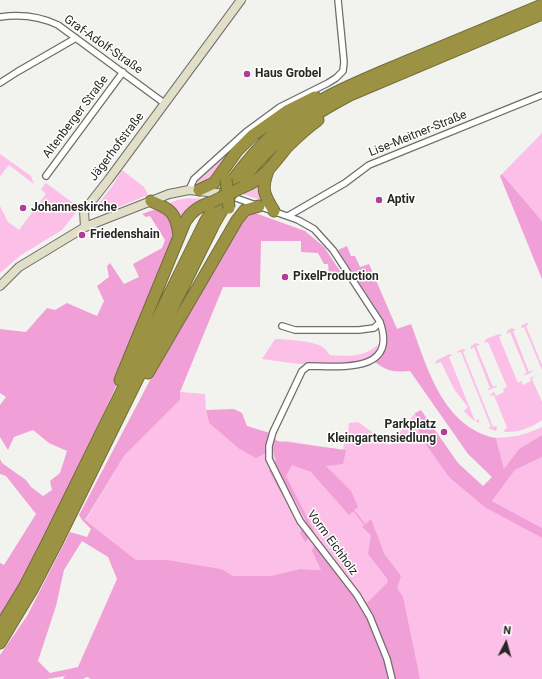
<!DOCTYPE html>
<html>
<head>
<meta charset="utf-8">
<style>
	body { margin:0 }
	#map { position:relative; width:542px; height:679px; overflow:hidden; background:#f2f2ee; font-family:Roboto,sans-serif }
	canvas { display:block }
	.north { position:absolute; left:486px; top:623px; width:40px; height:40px; -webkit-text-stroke:3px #fffffe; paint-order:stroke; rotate:6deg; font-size:11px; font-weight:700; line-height:16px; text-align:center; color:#272726 }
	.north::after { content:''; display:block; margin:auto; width:14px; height:18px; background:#272726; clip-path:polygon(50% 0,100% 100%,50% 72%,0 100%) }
</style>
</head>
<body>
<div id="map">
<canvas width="542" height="679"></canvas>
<div class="north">N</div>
</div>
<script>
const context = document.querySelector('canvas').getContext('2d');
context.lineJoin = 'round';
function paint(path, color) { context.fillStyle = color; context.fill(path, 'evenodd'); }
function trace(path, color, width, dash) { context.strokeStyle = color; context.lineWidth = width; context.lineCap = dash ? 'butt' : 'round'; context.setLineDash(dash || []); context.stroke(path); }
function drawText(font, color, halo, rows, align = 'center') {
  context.font = font + ' Roboto,sans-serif'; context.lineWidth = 3; context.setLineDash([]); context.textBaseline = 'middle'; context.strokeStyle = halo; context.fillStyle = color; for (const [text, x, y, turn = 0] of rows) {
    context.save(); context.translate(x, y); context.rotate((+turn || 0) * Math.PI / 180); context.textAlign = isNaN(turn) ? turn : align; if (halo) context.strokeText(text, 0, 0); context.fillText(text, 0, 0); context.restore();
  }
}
const green = new Path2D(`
	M542 133V221L502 174Z
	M240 141 213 179 200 184 198 183 196 181Z
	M0 154 31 176 34 184 9 165 0 176Z
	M122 170 144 187 148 195 109 211H99L97 206 99 203 113 185Z
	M262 179 266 202 240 193Z
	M46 183 77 206H81L62 230 21 255 0 273V206L8 222 19 230 46 194 41 189Z
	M189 198 206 199 183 221 167 204 177 200Z
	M527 323 529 324 526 326 542 365V370L524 327 521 328 522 325Z
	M512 328 516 330 513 331 529 372 533 370 532 372 526 375 523 374 527 373 510 332 507 334V331Z
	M499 334 502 335 499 337 518 383 521 381 523 385 531 381 530 378 535 376 532 379 542 402V420C532 427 518 433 505 432L504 430 507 428 494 395 490 396 491 394 494 392 496 396 504 392 503 389 507 387 488 342 484 343 486 339Z
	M275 339C285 339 316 341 324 348 326 349 328 353 330 355 349 356 363 358 379 344L377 352 364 362 342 364H299L262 359Z
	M476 343 480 345 476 346 493 387 497 385 496 387 489 390 487 389 490 388 474 347 471 349V346Z
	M462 349 466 350 463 352 493 427 497 426 496 431 488 428 491 427 461 352 457 353 458 351Z
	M450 354 452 355 449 357 475 421 479 419V423L472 419 464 411 468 407 454 389 441 362 435 364 437 360Z
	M180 392 205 394 206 410 209 423 238 448 287 441 343 450 346 432H348L349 423 358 422 390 445 415 413 420 436 486 508 542 538V679H395L312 551 322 570 300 569 270 576H233L222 569 168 560H136L85 521 124 456 180 400ZM371 520 385 555 367 523Z
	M542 427V435L519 449 504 470 496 438C516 437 524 435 542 427Z
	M542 457V528L492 501 515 470Z`);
const forest = new Path2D(`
	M502 174 542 221V279L500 176Z
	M158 208 166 209 175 232 117 384 58 514 30 570 0 618V563L4 565 36 514 6 476 0 474V459L2 463 26 480 31 487 43 496 52 490 50 481 60 473 67 451 49 443 33 430 14 437 8 450 0 437V405L6 397 0 393V329L26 332 47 308 55 310 67 303 97 316 104 301 97 286 109 277 107 266 110 263 124 284 139 277 133 264 162 248 165 240 150 216 146 217 142 214Z
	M255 213 305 231 324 247 342 274H329L328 264H324L318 253 301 252V241H261L260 287H223L180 392V400L124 456 85 520 136 560H168L222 569 233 576H270L300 569 321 570 312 551 315 542 348 586 367 603 389 581 368 554 371 535 362 527 371 519 385 555 401 576 397 588 403 597 420 679H91L87 677 83 679H63L65 676 47 679H0V655L27 616 70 532 87 537 91 529 82 520 79 515 158 365 246 215ZM82 541 108 557 117 579 78 667 50 673 38 661 56 606 64 570Z
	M347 246 351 256H355L360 267 369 264 397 329 411 324C427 367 443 428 496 438L504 469 519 449 542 435V457L515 470 492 501 542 528V538L486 508 449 477 420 436 415 413 421 410 458 463 483 486 492 477 468 454 410 371C394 372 388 372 375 362L384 352 387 336 382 318 338 250Z
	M234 409 242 413 247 426 270 433 277 441 346 450 343 464 326 466 351 491 358 507 349 515 311 472 292 465 286 476 314 531 305 542 300 533 306 521 293 497 282 495 269 471 276 460 273 451 268 452 256 458 238 448 209 423 206 410Z`);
const stream = new Path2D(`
	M285 452 296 453 300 458 315 465 320 476 332 482 336 492 340 494 347 508 355 512 371 533 375 554 382 564 388 576 389 588 402 604 401 632 408 644 414 661 412 671V679`);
const street = new Path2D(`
	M0 17C21 14 39 16 58 25L164 103
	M0 83 17 72 76 38
	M46 176 123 72
	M189 190 194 179 246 132 280 107 328 83 336 78 343 71 344 62 338 0
	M236 198 298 220 314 229 333 250 380 322C398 374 340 366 308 366L302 371 273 432 269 446V459L300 521 357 595 370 617 387 659 392 679
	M288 216 345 183 369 165 542 95
	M282 326 295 330H359L374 328 380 322`);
const secondary = new Path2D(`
	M85 227 84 211 109 179 241 0
	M0 286 19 267 85 227 169 194 189 190 217 193`);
const highway = new Path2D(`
	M268 171C261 189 264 195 274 211
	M243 187C263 180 274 163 287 147 297 137 307 128 318 120
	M199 190 214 183 237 151 253 135 287 111 315 97
	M151 201C171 209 176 213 179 235
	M148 373 237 220 245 210 259 206
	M120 380 185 222C191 211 200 206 212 202
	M0 627 25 586 48 541 205 222C225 190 245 160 273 134 310 100 360 81 405 62 451 43 497 24 542 5
	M0 643 32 590 56 544 213 226C249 160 284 130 350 95L542 14`);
const highwayBridge = new Path2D(`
	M226 179 229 208
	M212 202 243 187`);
const markers = [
	[247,74,4,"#b23d95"],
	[379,200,4,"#b23d95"],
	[23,208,4,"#b23d95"],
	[82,235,4,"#b23d95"],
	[285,277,4,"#b23d95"],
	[444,432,4,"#b23d95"]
];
const streetNames = [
	["Graf-Adolf-Straße",103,45,35],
	["Altenberger Straße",76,117,-53],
	["Lise-Meitner-Straße",418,134,-22],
	["Jägerhofstraße",117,147,-53],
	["Vorm Eichholz",332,543,54]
];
const poiNames = [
	["Haus Grobel",255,74],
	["Aptiv",387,200],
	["Johanneskirche",31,208],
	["Friedenshain",90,235],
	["PixelProduction",293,277],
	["Parkplatz",436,425,"right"],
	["Kleingartensiedlung",436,439,"right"]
];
paint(green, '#fcbfe8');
paint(forest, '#f0a0d7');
trace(stream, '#f0a0d7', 1.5);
trace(street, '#6d6d6a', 8);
trace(secondary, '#6d6d6a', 10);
trace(highway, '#726d39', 13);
trace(street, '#fff', 5.5);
trace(secondary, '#e1dfc7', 8);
trace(highway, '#9b9343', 11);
trace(highwayBridge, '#726d39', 13, []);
trace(highwayBridge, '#9b9343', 11);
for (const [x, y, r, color] of markers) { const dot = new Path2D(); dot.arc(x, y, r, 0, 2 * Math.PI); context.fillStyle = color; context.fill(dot); trace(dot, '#fffffe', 1.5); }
drawText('12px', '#272726', '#fffffe', streetNames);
drawText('bold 12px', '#272726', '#fffffe', poiNames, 'left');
</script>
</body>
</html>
